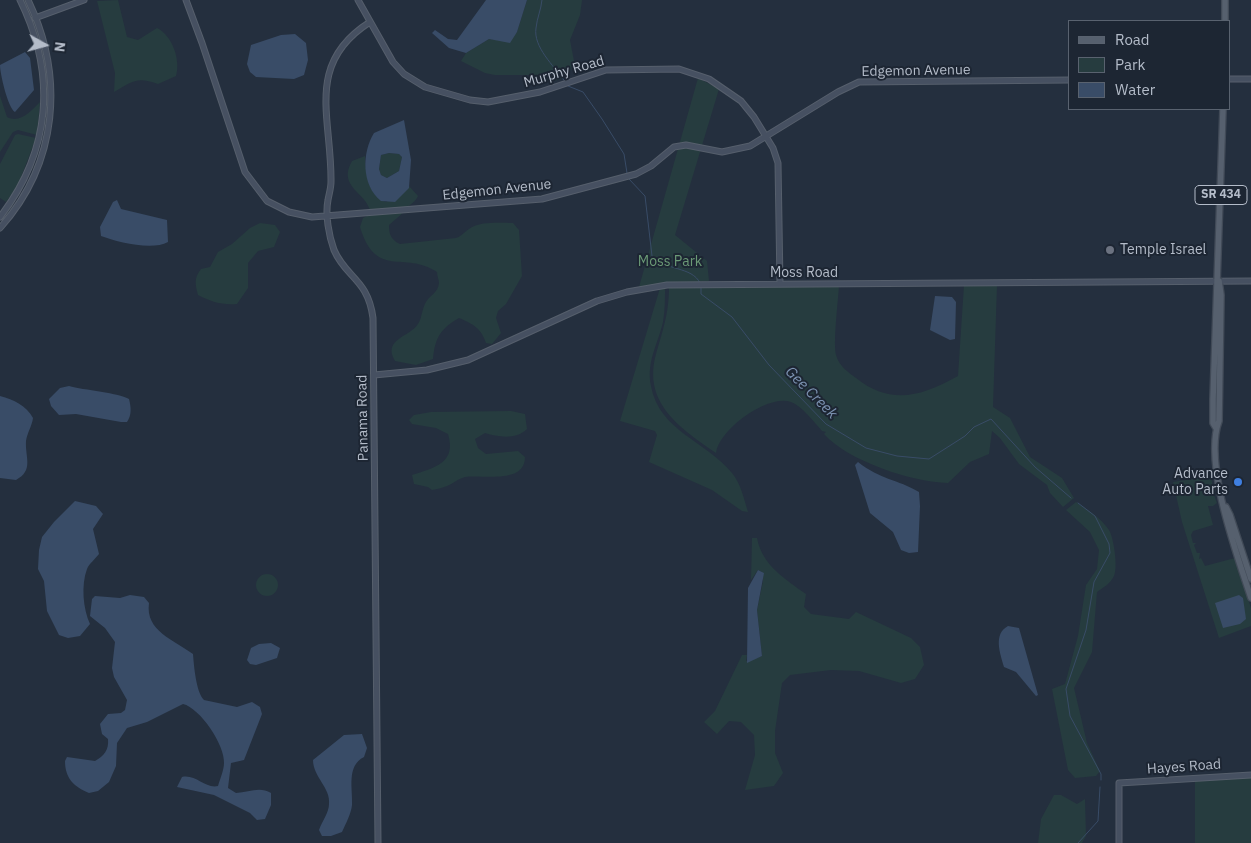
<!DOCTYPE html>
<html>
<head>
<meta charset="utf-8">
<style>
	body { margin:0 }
	#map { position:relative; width:1251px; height:843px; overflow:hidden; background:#242f3e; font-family:"IBM Plex Sans",sans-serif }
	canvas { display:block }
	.legend { position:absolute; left:1068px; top:20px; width:162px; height:90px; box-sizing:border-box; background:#1d2633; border:1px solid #59626f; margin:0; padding:6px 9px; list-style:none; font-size:15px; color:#b4bcc9 }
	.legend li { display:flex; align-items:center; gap:10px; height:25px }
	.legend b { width:25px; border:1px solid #59626f }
	.north { position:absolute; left:20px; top:20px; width:50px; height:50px; -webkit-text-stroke:4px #1d2633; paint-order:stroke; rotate:97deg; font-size:14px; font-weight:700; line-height:20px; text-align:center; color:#b4bcc9 }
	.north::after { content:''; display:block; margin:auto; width:18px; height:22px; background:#b4bcc9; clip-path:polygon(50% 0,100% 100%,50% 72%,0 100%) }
</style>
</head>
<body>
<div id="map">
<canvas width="1251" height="843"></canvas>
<ul class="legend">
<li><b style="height:6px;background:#56606e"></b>Road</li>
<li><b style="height:14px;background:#263c3f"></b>Park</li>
<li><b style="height:14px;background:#394c67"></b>Water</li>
</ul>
<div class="north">N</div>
</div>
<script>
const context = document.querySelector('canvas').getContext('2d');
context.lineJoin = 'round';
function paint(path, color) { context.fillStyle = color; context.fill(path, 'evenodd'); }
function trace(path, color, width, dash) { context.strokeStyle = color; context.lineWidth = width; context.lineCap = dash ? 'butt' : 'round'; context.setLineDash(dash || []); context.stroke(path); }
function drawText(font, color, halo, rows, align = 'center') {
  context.font = font + ' "IBM Plex Sans",sans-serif'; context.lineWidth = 4; context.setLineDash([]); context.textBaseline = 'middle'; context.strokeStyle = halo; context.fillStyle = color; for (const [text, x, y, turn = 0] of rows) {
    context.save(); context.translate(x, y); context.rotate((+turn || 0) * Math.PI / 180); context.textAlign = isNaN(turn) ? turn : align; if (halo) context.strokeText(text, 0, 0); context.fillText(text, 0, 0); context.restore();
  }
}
const green = new Path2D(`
	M118 0 127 37 138 40 157 28C172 35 181 60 176 76L158 84C136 76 132 82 114 92L115 73 97 1Z
	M527 0H582L580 15 570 40 574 61 568 77 554 81 544 80 535 75H495L485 73 461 61 466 53 489 39 504 41 512 37 517 32Z
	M698 78 719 89 675 235 707 261 709 281 639 287Z
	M0 96 7 117C20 124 31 111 40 102L37 135 18 130 13 132 0 152Z
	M18 134 36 138 18 185 6 202 0 198V164L15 135Z
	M389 153 399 154 402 157 399 171 387 178 381 175 379 169 381 155Z
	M365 156C366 172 368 197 386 202L409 186 418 196C410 213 386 210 370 211 366 192 337 187 352 161Z
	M404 212 389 225C389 234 391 240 400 244L456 238C462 236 464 232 469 229 479 221 501 223 513 223L519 230 522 276 506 304 498 311 496 318 501 333 492 344 486 343C481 328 473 324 459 318 440 329 435 338 433 359L416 365 395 361C382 339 410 337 418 324 422 318 422 308 426 302 430 295 438 293 439 283 439 280 437 276 437 272 404 250 376 280 360 227L363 218 369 215Z
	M260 223 275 225 280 232 274 247 258 251 248 263V288L237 304C221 305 212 302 198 295 195 284 194 278 201 269L210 267 218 252 232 244 250 228Z
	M964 285H997L993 407 1010 418 1030 457 1062 478 1074 498 1063 507 1050 493 1047 485 1019 464 1000 438 992 431 989 454 970 462 948 483C912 482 848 461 824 434L826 432 822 431C814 422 802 406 791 402 767 394 719 430 716 453 683 430 644 405 655 358 662 332 669 315 669 287L839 286C838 302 833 342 836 355 839 366 848 372 856 378 891 406 922 396 958 376Z
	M665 287C665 299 665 310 663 322 658 344 646 362 651 386 659 431 706 441 732 473 741 484 744 499 748 512L742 511 712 490 649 462 657 435 655 431 620 421 660 288Z
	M511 411 525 414 527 429C516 440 498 437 485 433L475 439 478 448 486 454 518 451 525 457C525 485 481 474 465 477 457 479 453 484 447 486 442 488 437 489 432 490L428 487 414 484 412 475C434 468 457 463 448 434L436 428 412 424 409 420 414 415 431 412Z
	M1211 476 1214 495 1217 503 1213 506H1208L1213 525 1193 531 1191 535 1193 543H1196L1194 545 1197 553H1200L1199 559 1201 558 1205 566 1235 558 1251 608V626L1219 638 1182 522 1173 482Z
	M1076 502C1087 509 1101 518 1109 530 1114 538 1118 568 1114 576 1110 584 1104 587 1097 592L1092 652 1074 688 1087 743 1100 771 1096 776 1075 778 1068 770 1052 689 1065 684 1078 636 1086 585 1097 569 1099 550 1090 532 1066 510Z
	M752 538H757C762 565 785 579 806 594L804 607 811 614 849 619 856 612 911 638 920 647 924 665 915 679 901 683 859 671 831 670 790 675 782 683 775 731V753L783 773 774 786 745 790 755 755 754 735 741 722 729 721 717 734 704 722 715 711 742 655H747L746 661 762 656 757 610 763 581 762 572 758 570 751 580Z
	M256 585a11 11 0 1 1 22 0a11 11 0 1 1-22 0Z
	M1251 777V843H1195V778Z
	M1054 795H1061L1077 804 1085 799 1086 836 1082 843H1038L1041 819Z`);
const water = new Path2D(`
	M486 0H527L517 32 510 43 489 39 466 53 449 48 432 33 435 30 448 39 457 40Z
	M295 34 306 43 308 60 304 75 294 79 256 77 250 72 247 64 251 45 281 35Z
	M25 52 30 58 34 90 15 112C8 108 0 74 0 65Z
	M404 120 411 160 409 188 395 202 381 201C361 185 362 152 374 133ZM389 153 399 154 402 157 399 171 387 178 381 175 379 169 381 155Z
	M117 200 121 209 167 220 168 242C152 251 117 242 101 236L100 227 113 202Z
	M935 296 952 297 956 302 955 339 950 340 930 330Z
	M69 386C83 390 120 393 129 399 131 407 132 415 127 422H121L76 414 59 415 51 406 49 399 60 388Z
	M0 396C14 400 26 405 33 418 32 426 27 433 26 441 25 458 34 470 16 480L0 478Z
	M858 462C881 480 897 479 919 492L920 506 918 552 909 553 901 550 893 532 870 513 855 465Z
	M75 501 96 506 103 514 93 529 99 554C96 558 89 564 87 569 81 585 83 609 90 624L80 636 68 638 59 635 47 611 44 581 38 569 39 550 42 537 54 522Z
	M758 570 764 573 757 610 762 656 747 663 748 588Z
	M130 595 144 597 149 603C145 631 174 640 193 654 194 666 196 692 204 700L237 707 252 702 260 707 262 714 244 760 231 763 228 788 236 793C249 792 260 786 271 793V805L265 819 257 820 250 813 214 795 177 787 182 777C196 774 205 789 218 786 220 779 224 770 224 763 225 745 200 708 183 704L147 722 127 728 117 743 116 766 109 782 98 791 89 793C74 787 65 778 65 761L67 757 95 761C104 756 109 750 108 739L102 734 100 724 108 714 121 713 125 710 127 700 114 677 112 668 115 642 105 628 90 616 92 599 95 596 120 598Z
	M1239 595 1243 598 1246 619 1240 624 1223 628 1215 603Z
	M1008 626 1019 628 1038 695 1036 696 1016 672 1004 667C1000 653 993 634 1008 626Z
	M271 643 280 648 277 658 256 665 250 664 247 660 251 648 259 644Z
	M362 734 367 748 364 757C346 766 353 789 352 805 351 814 346 823 342 832L331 836H322L319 830C322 821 329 813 329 804 331 788 313 777 313 760L344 735Z`);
const stream = new Path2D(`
	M542 0C541 10 537 18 536 28 533 47 554 66 564 80
	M568 86 583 92 602 119 624 154 627 173
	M629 179 645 196 652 256C665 271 692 266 700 283
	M701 287V294L732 317 769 365 826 424 866 448 897 456 929 459 965 436 974 427 991 419 1035 467 1071 498
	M1078 503 1095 516 1109 544 1110 553 1094 582 1086 630 1066 689 1070 716 1101 774V780
	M1078 843 1098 821 1100 787`);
const secondary = new Path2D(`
	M186 0 202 43 245 172 267 201 289 212 312 217 542 199 636 174 651 166 674 147 686 145 722 152 750 146 838 92 859 82 1070 80
	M358 0 393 62 404 74 425 87 470 100 488 102 540 92 606 70 679 69 709 79 741 101 754 117 773 148 778 163 780 284
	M35 18 84 0
	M370 22C304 64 332 118 331 182 331 188 329 194 328 200 325 215 329 236 334 250 346 278 368 279 373 318L378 843
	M1230 79H1251
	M0 217C51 151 57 75 20 0
	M0 228C58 163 65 77 28 0
	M374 375 427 370 468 360 597 301 627 292 667 285 1251 281
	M1119 843V783L1251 775`);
const primary = new Path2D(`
	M1225 21V0
	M1219 281 1221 295 1219 421C1203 463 1237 555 1251 598
	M1216 428 1213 423V399L1223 109
	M1226 507 1230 515 1251 579`);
const markers = [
	[1110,250,5,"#6b7280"],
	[1238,482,5,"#3f7fe0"]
];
const shields = [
	[1221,195,52]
];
const shieldNames = [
	["SR 434",1221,195]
];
const streetNames = [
	["Edgemon Avenue",916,71,-1],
	["Murphy Road",564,72,-16],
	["Edgemon Avenue",497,190,-6],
	["Moss Road",804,273],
	["Panama Road",363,418,-91],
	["Hayes Road",1184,767,-4]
];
const poiNames = [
	["Temple Israel",1120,250],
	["Advance",1228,474,"right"],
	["Auto Parts",1228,490,"right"]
];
const parkNames = [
	["Moss Park",670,262]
];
const waterNames = [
	["Gee Creek",811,393,45]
];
paint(green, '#263c3f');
paint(water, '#394c67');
trace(stream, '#394c67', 1);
trace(secondary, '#565f6c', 7);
trace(primary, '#414a57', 8);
trace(secondary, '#465061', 5);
trace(primary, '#56606e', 5.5);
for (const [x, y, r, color] of markers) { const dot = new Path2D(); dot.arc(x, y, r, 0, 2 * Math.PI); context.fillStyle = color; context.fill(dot); trace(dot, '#1d2633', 2); }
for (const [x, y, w] of shields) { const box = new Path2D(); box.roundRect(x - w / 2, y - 9.5, w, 19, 4); context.fillStyle = '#1d2633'; context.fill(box); trace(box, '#b4bcc9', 1); }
drawText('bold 12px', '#b4bcc9', null, shieldNames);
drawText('14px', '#b4bcc9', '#1d2633', streetNames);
drawText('14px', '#b4bcc9', '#1d2633', poiNames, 'left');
drawText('14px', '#6b9a76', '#1d2633', parkNames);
drawText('italic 15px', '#7c92b1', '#1d2633', waterNames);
</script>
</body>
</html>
